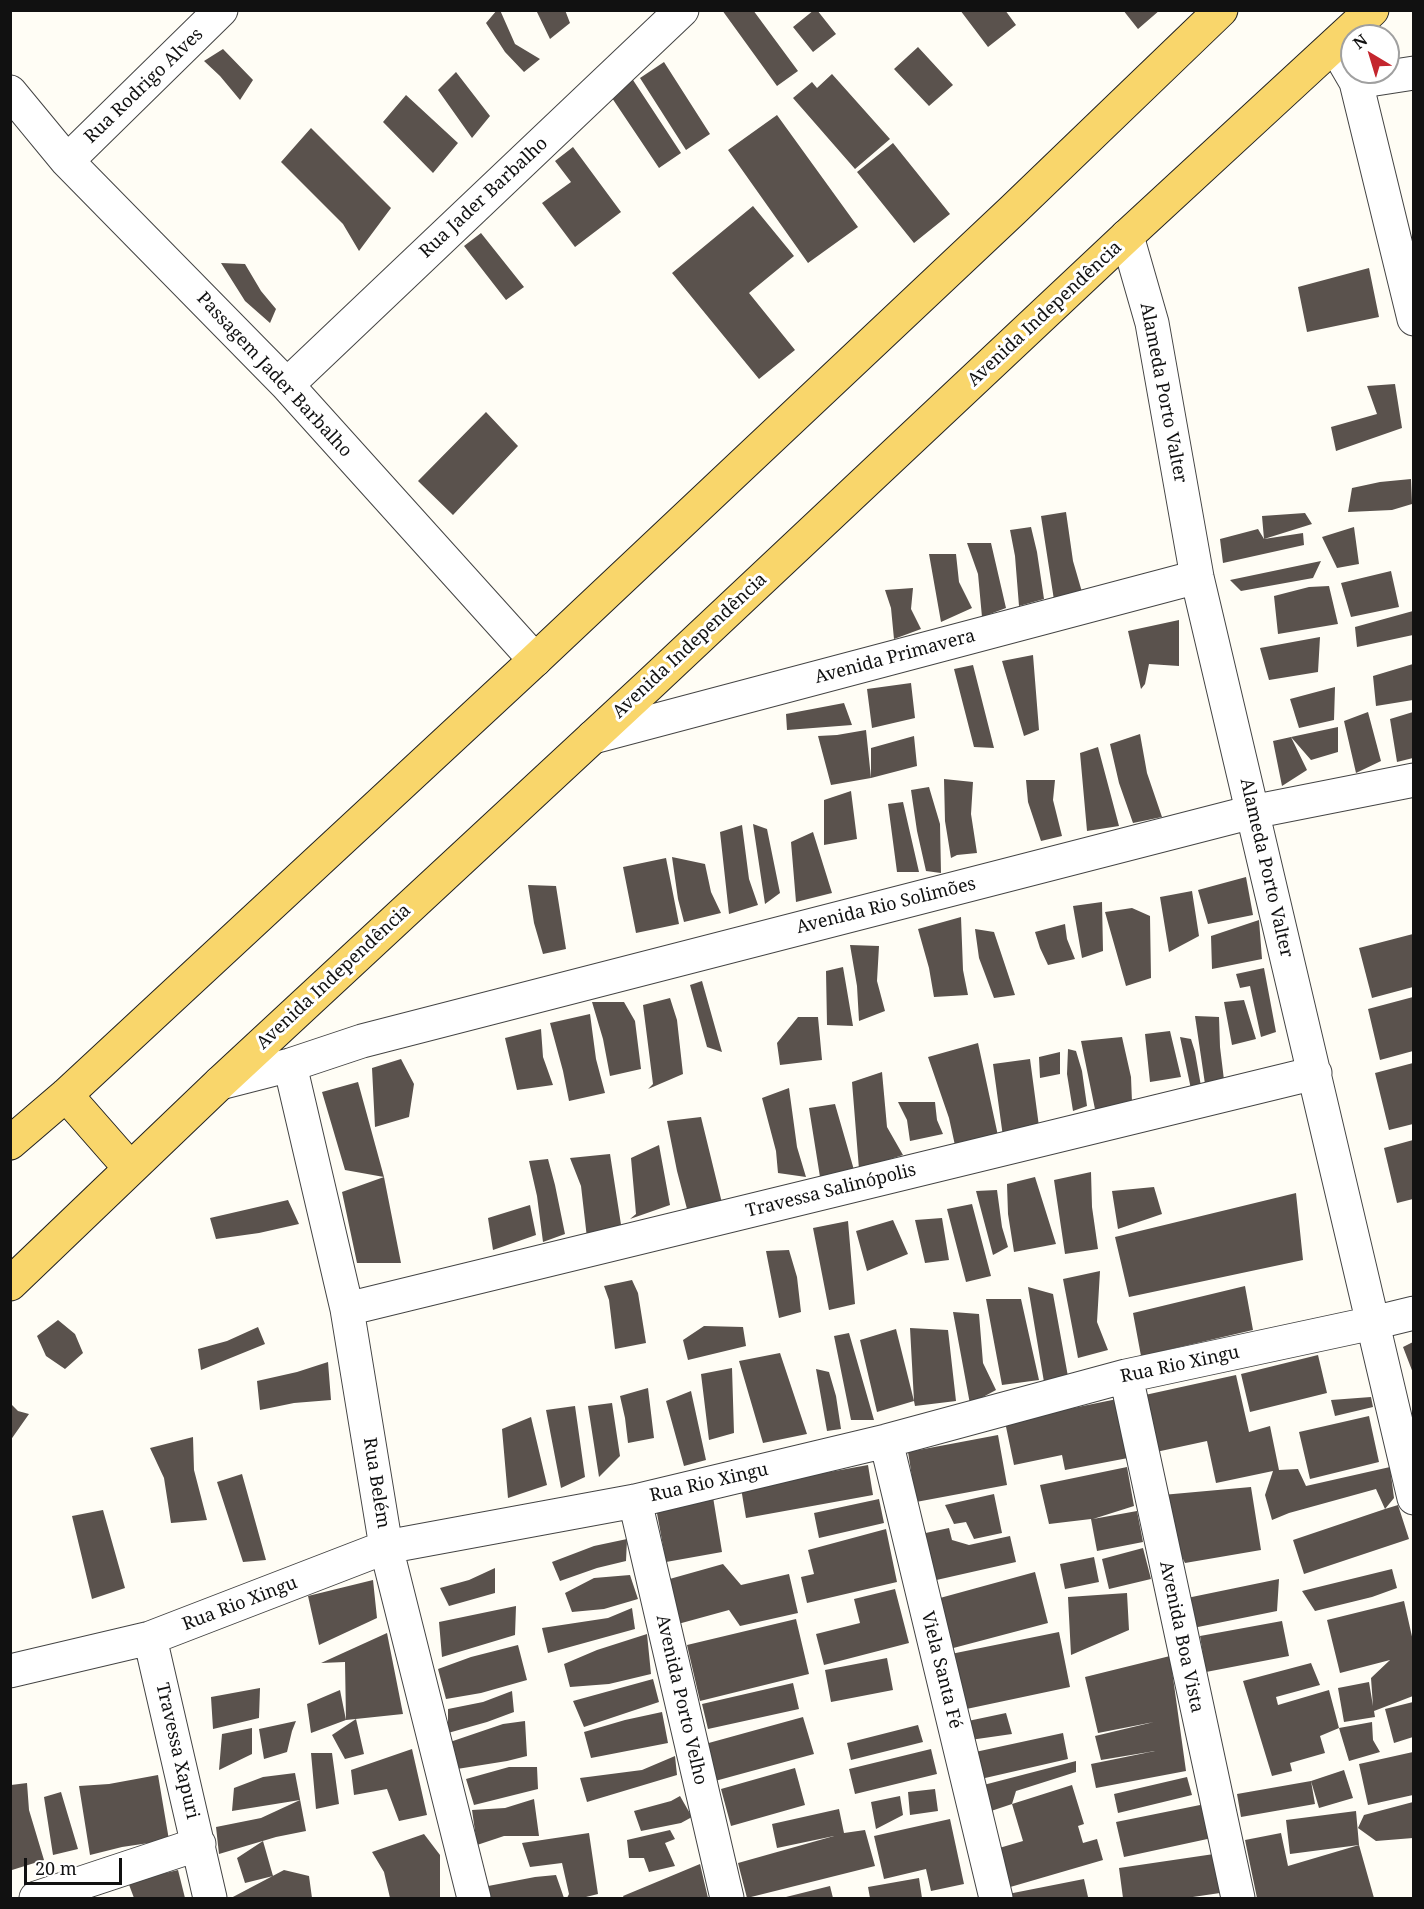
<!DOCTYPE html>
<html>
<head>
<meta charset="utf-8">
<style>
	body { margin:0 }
	#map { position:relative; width:1424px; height:1909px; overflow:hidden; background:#fffdf5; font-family:"Noto Serif",serif }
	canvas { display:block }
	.frame { position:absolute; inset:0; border:12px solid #111; pointer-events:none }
	.north { position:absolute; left:1340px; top:24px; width:60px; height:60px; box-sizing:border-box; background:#fff; border:2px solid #a0a0a0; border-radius:50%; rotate:322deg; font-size:16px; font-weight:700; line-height:24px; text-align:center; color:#111 }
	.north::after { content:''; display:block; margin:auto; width:21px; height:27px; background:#c4262e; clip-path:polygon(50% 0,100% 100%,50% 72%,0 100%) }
	.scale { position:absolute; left:24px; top:1858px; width:98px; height:27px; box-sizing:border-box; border:3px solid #111; border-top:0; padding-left:8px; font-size:18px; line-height:21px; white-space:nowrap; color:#111; -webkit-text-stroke:4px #fff; paint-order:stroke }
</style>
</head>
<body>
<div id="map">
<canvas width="1424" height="1909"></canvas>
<div class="frame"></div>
<div class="north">N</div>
<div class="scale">20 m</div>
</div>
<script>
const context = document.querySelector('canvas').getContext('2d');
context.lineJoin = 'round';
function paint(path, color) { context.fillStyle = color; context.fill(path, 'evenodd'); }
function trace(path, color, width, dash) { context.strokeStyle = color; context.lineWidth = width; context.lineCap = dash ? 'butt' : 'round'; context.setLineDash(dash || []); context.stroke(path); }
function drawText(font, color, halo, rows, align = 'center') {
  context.font = font + ' "Noto Serif",serif'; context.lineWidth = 6; context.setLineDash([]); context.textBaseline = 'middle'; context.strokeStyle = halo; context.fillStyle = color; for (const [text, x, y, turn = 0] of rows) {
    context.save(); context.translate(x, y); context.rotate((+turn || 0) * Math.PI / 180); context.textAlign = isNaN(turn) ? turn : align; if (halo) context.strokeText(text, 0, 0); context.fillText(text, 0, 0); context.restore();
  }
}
const building = new Path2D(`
	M497 10H500L515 44 540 59 524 72 505 52 486 23Z
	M536 10H565L570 23 550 39Z
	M722 10H753L798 71 777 86Z
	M814 10H817L836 34 813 52 793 27Z
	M960 10H1005L1016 25 988 47Z
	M1123 10H1160L1138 29Z
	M918 47 953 85 929 106 894 69Z
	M223 49 253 80 240 100 220 76 204 61Z
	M664 62 710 134 686 150 640 78Z
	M456 72 490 116 472 138 438 90Z
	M832 74 890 139 855 169 793 98 812 82 817 88Z
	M633 80 681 153 659 168 610 95Z
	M406 95 458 143 433 173 383 122Z
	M777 115 858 227 808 263 728 150Z
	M311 128 391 208 359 251 343 224 281 162Z
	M893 143 950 214 914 243 857 172Z
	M573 147 621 212 575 247 542 203 571 182 555 161Z
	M753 206 794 256 749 293 795 350 759 379 672 273Z
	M481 233 524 287 506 300 464 246Z
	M221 263 245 264 261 291 276 309 270 323 245 301Z
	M1369 268 1379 317 1307 332 1298 287Z
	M1395 384 1402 428 1336 451 1331 427 1377 414 1367 386Z
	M486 412 518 446 453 515 418 481Z
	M1411 479 1412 504 1392 510 1348 512 1352 488 1380 482Z
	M1066 512 1073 561 1082 592 1054 600 1041 516Z
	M1305 513 1312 524 1264 539 1303 533 1304 545 1223 563 1220 539 1258 529 1264 539 1262 516Z
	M1031 527 1037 552 1044 599 1019 606 1015 556 1010 530Z
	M1354 527 1359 564 1337 568 1322 537Z
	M967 543H991L1006 608 982 617 978 574Z
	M929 554H956L959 582 972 608 941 622Z
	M1321 561 1313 578 1241 591 1230 580Z
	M1391 571 1399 607 1351 617 1341 583Z
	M1329 586 1338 624 1278 634 1274 596 1309 587Z
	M913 588 911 609 921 629 894 639 891 608 885 590Z
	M1413 611V635L1357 647 1355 627Z
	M1179 620V666L1149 664 1145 684 1141 689 1128 631Z
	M1320 637 1318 672 1269 680 1260 648Z
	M1033 655 1039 730 1024 736 1002 661Z
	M1413 664V700L1376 706 1373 676Z
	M973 665 994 748 974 747 954 669Z
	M911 683 915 718 872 728 867 689Z
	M1335 687 1334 720 1299 728 1290 699Z
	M844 703 852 725 787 730 786 714Z
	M1368 712 1381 761 1356 773 1344 721Z
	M1413 712V758L1397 762 1390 719Z
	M1338 727V752L1311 760 1291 737Z
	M866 730 871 778 831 785 818 736 837 735Z
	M1140 734 1147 773 1162 817 1133 823 1119 783 1110 744Z
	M914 736 917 766 871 778V748Z
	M1291 737 1307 770 1282 786 1273 741Z
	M1098 747 1119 826 1087 831 1080 753Z
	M944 779 973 782 971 814 977 853 957 855 951 858 945 821Z
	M1026 780H1055L1053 800 1062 836 1041 841 1028 802Z
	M929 787 940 824 941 873 926 871 917 831 911 790Z
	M851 791 857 839 824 845V800Z
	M903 802 919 872H897L888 804Z
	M753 824 767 829 780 893 765 904Z
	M742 825 749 879 758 905 729 914 720 832Z
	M813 832 832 893 796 902 791 842Z
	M672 857 705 864 711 892 721 913 684 922 678 899Z
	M666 858 679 924 636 933 623 867Z
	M1246 877 1253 915 1208 924 1198 890Z
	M528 885 556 886 566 949 543 954 534 923Z
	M1192 891 1199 936 1169 952 1160 897Z
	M1102 902 1103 951 1082 958 1073 906Z
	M1132 908 1150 916 1151 978 1126 986 1105 912Z
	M961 917 963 970 968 995 934 997 929 968 918 929Z
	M1259 920 1262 959 1212 969 1211 936Z
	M1065 924 1067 939 1075 959 1048 965 1040 948 1035 932Z
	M975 929 994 932 1015 995 994 998 979 958Z
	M1413 934V987L1372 998 1359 948Z
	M850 945 879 946 877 981 885 1011 859 1021 857 986Z
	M843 967 853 1026 827 1025 826 971Z
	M1264 968 1276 1032 1261 1037 1250 986 1240 988 1236 974Z
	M702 981 722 1052 707 1047 690 985Z
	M1413 997V1051L1380 1060 1368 1009Z
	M670 998 677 1020 683 1074 648 1089 653 1084 643 1005Z
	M1244 1000 1256 1039 1232 1045 1224 1002Z
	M592 1002H624L635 1021 641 1069 610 1076 603 1039Z
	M590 1014 596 1059 605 1093 569 1101 563 1071 550 1023Z
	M1195 1016 1219 1017 1220 1047 1224 1080 1205 1084Z
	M798 1017H818L822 1060 780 1065 777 1043Z
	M541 1029 543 1057 553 1085 517 1090 505 1038Z
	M1170 1031 1181 1077 1150 1082 1145 1034Z
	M1122 1037 1131 1077 1132 1102 1096 1114 1081 1041Z
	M1180 1037 1191 1039 1195 1052 1201 1086 1191 1089Z
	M978 1043 1000 1145 956 1150 949 1118 928 1057Z
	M1068 1049 1076 1051 1082 1071 1087 1106 1073 1111 1067 1074Z
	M1060 1052V1074L1040 1078 1039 1057Z
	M401 1059 414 1084 409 1117 375 1127 372 1068Z
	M1030 1059 1040 1134 1004 1144 993 1064Z
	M1413 1063V1124L1389 1130 1375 1073Z
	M882 1072 887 1127 903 1155 859 1169 852 1082Z
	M358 1082 384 1177 345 1170 322 1092Z
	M789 1088 797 1147 806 1177 778 1173 776 1151 762 1098Z
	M898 1102H935L937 1120 943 1134 910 1141 907 1120Z
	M835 1104 854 1170 820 1177 809 1108Z
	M701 1117 722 1203 687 1209 677 1171 667 1121Z
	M1413 1140V1199L1397 1203 1384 1148Z
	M659 1145 670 1205 630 1219 636 1214 631 1158Z
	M610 1154 622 1231 587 1238 581 1186 570 1158Z
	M548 1159 555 1185 565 1234 543 1242 537 1196 529 1161Z
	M1091 1172 1092 1207 1098 1249 1065 1254 1054 1180Z
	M384 1177 401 1263H357L342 1192Z
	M1035 1177 1056 1244 1014 1252 1008 1214 1007 1184Z
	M1154 1187 1162 1214 1118 1229 1112 1191Z
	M997 1190 1002 1227 1008 1247 993 1255 976 1191Z
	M1296 1193 1303 1260 1129 1297 1115 1237Z
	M288 1200 299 1224 259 1233 216 1239 210 1218Z
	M972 1204 991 1276 966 1282 947 1209Z
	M530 1205 536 1235 493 1250 488 1218Z
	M942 1218 949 1260 925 1263 915 1220Z
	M893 1220 908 1254 867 1271 856 1231Z
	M848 1221 855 1304 829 1310 813 1228Z
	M789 1250 797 1277 801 1312 779 1318 766 1251Z
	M1100 1271 1097 1322 1108 1350 1078 1358 1063 1279Z
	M632 1280 638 1293 646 1343 615 1349 609 1300 604 1286Z
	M1245 1286 1253 1330 1141 1356 1133 1313Z
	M1028 1287 1053 1294 1069 1382H1044Z
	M986 1299H1021L1039 1380 1002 1385Z
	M953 1312 979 1314 983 1363 996 1390 970 1404Z
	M58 1320 75 1334 83 1353 65 1369 46 1356 37 1336Z
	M704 1326 743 1327 746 1346 688 1360 683 1340Z
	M258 1327 265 1344 201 1370 198 1349 227 1341Z
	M910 1328 948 1330 956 1401 915 1406 914 1401 877 1412 860 1340 896 1329 914 1401Z
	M849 1333 874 1420H851L834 1336Z
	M1413 1342V1373L1403 1347Z
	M780 1353 807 1434 763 1443 739 1361Z
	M1318 1355 1327 1393 1250 1412 1241 1374Z
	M328 1362 331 1400 294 1403 260 1410 257 1381 297 1372Z
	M732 1368 734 1433 709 1440 701 1374Z
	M816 1369 829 1372 836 1396 841 1429 827 1431Z
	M1236 1375 1249 1432 1270 1426 1279 1470 1298 1469 1306 1486 1390 1467 1394 1498 1385 1509 1398 1505 1409 1539 1304 1574 1293 1540 1385 1509 1376 1489 1289 1513 1272 1520 1265 1495 1273 1471 1216 1483 1207 1441 1156 1452 1145 1395Z
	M648 1388 654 1438 628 1443 625 1418 620 1396Z
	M691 1391 706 1460 684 1466 666 1401Z
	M1371 1397 1373 1407 1335 1416 1331 1400Z
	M1117 1399 1128 1458 1065 1470 1062 1455 1014 1465 1005 1422Z
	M10 1403 18 1411 29 1414 10 1441Z
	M612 1403 620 1456 599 1477 588 1406Z
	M575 1406 585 1477 561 1488 546 1410Z
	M1369 1416 1379 1462 1310 1479 1299 1432Z
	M531 1417 547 1485 508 1498 502 1429Z
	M998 1435 1007 1485 916 1502 908 1452Z
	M193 1437 194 1470 207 1520 171 1523 164 1478 150 1448Z
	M868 1465 873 1495 746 1518 741 1488Z
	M1127 1467 1134 1506 1093 1519 1137 1511 1143 1542 1097 1551 1091 1519 1049 1524 1040 1485Z
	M242 1474 266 1560 243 1562 217 1482Z
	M1251 1487 1261 1550 1185 1563 1151 1496Z
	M994 1494 1002 1533 974 1539 966 1522 954 1524 945 1505Z
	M713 1497 722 1552 666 1562 656 1508Z
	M879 1499 884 1523 819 1538 814 1513Z
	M103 1510 125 1588 92 1599 72 1516Z
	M949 1528 952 1540 969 1545 1010 1536 1016 1562 932 1581 921 1534Z
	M886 1529 897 1582 807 1603 801 1577 814 1574 808 1550Z
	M627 1539 626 1561 597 1568 560 1581 552 1562 594 1546Z
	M1143 1548 1151 1579 1109 1589 1102 1559Z
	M1094 1557 1099 1582 1065 1589 1060 1564Z
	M723 1564 741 1585 789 1574 798 1613 740 1626 729 1610 678 1624 666 1580Z
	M495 1568V1593L449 1606 440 1588 469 1580Z
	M1392 1569 1397 1588 1372 1597 1315 1611 1302 1591Z
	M1035 1572 1048 1623 942 1651 929 1601Z
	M630 1575 638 1599 604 1609 572 1612 565 1593 594 1578Z
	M1279 1579 1277 1611 1193 1628 1187 1598Z
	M373 1580 377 1618 319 1645 308 1596Z
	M895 1589 909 1643 824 1665 816 1634 860 1623 854 1599Z
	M1127 1593 1129 1630 1071 1655 1068 1597Z
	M1404 1601 1413 1641V1696L1374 1711 1375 1717 1344 1722 1338 1688 1369 1682 1373 1706 1371 1678 1390 1660 1340 1673 1327 1620Z
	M516 1606 515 1635 442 1657 439 1622Z
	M632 1608 635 1629 548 1653 542 1628 608 1618Z
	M796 1619 809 1674 700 1701 687 1645Z
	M1282 1621 1289 1656 1206 1672 1200 1636Z
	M1059 1632 1070 1687 957 1711 946 1655Z
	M387 1633 403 1714 346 1720 345 1662 321 1663Z
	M647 1634 651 1674 609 1684 570 1687 564 1664 597 1650Z
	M518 1645 527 1680 481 1693 446 1699 438 1669 471 1657Z
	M1170 1656 1186 1771 1096 1788 1091 1764 1155 1751 1101 1760 1095 1736 1154 1722 1098 1733 1085 1677Z
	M887 1658 893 1690 831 1702 825 1670Z
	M1311 1663 1320 1685 1276 1697 1278 1705 1329 1690 1339 1728 1320 1736 1325 1753 1290 1763 1292 1771 1272 1776 1243 1681Z
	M653 1679 659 1702 584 1727 573 1701Z
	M793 1683 799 1709 708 1729 702 1704Z
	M260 1688 259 1718 213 1729 211 1697Z
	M340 1690 346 1720 311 1733 307 1704Z
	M512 1691 514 1712 487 1722 448 1733V1709L483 1702Z
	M1413 1702V1737L1394 1743 1385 1709Z
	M662 1712 668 1743 591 1758 584 1732 625 1720Z
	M1006 1713 1012 1734 970 1740 968 1721Z
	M803 1717 814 1754 715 1781 705 1744Z
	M356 1719 364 1754 345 1759 332 1735Z
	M296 1721 292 1731 287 1752 264 1759 259 1729Z
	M525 1721 527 1756 507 1761 457 1769 450 1742 503 1724Z
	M1372 1722 1373 1740 1380 1752 1349 1761 1339 1728Z
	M918 1725 923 1742 851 1760 847 1743Z
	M252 1728V1754L219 1770 222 1734Z
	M1063 1733 1068 1759 972 1781 966 1754Z
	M412 1749 427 1815 399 1821 387 1789 354 1795 351 1770Z
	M931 1749 937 1774 855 1794 849 1769Z
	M1413 1752V1795L1368 1805 1359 1764Z
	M311 1753H332L339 1804 316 1809Z
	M675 1756 677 1775 587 1802 580 1778 642 1770Z
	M1076 1761V1772L1016 1791 1012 1804 1072 1785 1084 1824 1078 1826 1083 1843 1097 1839 1103 1860 1000 1890 989 1851 1023 1841 1012 1804 979 1815 972 1788Z
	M509 1767H537L538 1789 474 1805 466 1779Z
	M795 1768 805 1805 731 1826 721 1789Z
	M1344 1770 1353 1798 1319 1808 1311 1781Z
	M295 1773 306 1831 276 1837 219 1854 216 1827 261 1818 300 1800 232 1811 234 1788 263 1777Z
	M158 1775 169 1840 122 1847 90 1855 79 1786 109 1784Z
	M1187 1777 1192 1795 1118 1813 1114 1794Z
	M1311 1781 1315 1804 1241 1817 1237 1794Z
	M27 1783 29 1810 44 1860 12 1870 11 1785Z
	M935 1789 938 1811 910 1815 908 1792Z
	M61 1792 78 1849 53 1855 44 1797Z
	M680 1796 692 1817 681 1823 641 1831 634 1811 671 1801Z
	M900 1796 903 1815 876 1829 871 1802Z
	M534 1799 539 1836H504L477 1845 472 1810 505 1808Z
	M1413 1802V1838L1376 1841 1358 1828 1364 1815Z
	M1205 1804 1212 1838 1124 1857 1116 1822Z
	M839 1809 844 1833 865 1830 875 1866 747 1898 738 1863 834 1836 777 1848 772 1824Z
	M1356 1811 1359 1845 1374 1898H1257L1245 1840 1281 1833 1288 1866 1359 1845 1290 1854 1286 1820Z
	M950 1819 964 1884 931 1891 926 1869 884 1879 874 1836Z
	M670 1830 675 1839 665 1843 675 1866 649 1872 644 1858H629L627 1840Z
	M589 1833 598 1894 582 1898H567L569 1894 562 1863 530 1867 522 1843Z
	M424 1834 440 1855V1898H390L384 1872 372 1852Z
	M263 1841 273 1876 245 1883 237 1858Z
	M1214 1854 1220 1893 1186 1898H1123L1119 1868Z
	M700 1864 708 1898H624L623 1896Z
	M178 1870 185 1898H134L128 1882Z
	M284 1870 309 1876 312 1898H231Z
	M556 1875 564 1898H488L483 1887 535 1877Z
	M919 1878 922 1898H870L868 1887Z
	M1084 1879 1088 1897 1003 1898V1895Z
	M830 1886 833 1898H782Z`);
const minor = new Path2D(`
	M1335 46 1356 82 1414 319
	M1356 82 1414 73
	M10 92 67 161 287 385 535 660
	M67 161 221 10
	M1127 236 1152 323 1197 577 1414 1498
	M287 385 682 10
	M593 737 1197 577
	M290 1065 347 1309 386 1547 474 1898
	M220 1083 290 1065 362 1041 1252 812 1414 780
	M347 1309 1315 1073
	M1126 1376 1238 1898
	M886 1441 996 1898
	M635 1501 727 1898
	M150 1638 210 1898
	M10 1671 150 1638 386 1547 635 1501 886 1441 1126 1376 1373 1323 1414 1313
	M36 1898 199 1844`);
const major = new Path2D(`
	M66 1095 130 1168
	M10 1143 66 1095 535 660 1013 210 1221 10
	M10 1284 220 1083 649 685 1127 236 1372 10`);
const streetNames = [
	["Rua Rodrigo Alves",144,86,-44],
	["Rua Jader Barbalho",484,198,-43],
	["Avenida Independência",1045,314,-43],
	["Passagem Jader Barbalho",274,375,47],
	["Alameda Porto Valter",1163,393,79],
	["Avenida Independência",690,646,-43],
	["Avenida Primavera",895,657,-15],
	["Alameda Porto Valter",1266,868,77],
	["Avenida Rio Solimões",886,906,-14],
	["Avenida Independência",334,977,-43],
	["Travessa Salinópolis",831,1191,-14],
	["Rua Rio Xingu",1180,1365,-12],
	["Rua Belém",376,1483,81],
	["Rua Rio Xingu",709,1483,-13],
	["Rua Rio Xingu",240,1604,-21],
	["Avenida Boa Vista",1181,1637,78],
	["Viela Santa Fé",941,1670,76],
	["Avenida Porto Velho",681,1700,77],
	["Travessa Xapuri",177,1751,77]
];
paint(building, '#5a524d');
trace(minor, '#444', 35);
trace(major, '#222', 35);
trace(minor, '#fff', 33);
trace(major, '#f9d66b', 33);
drawText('18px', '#111', '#fff', streetNames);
</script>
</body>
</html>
